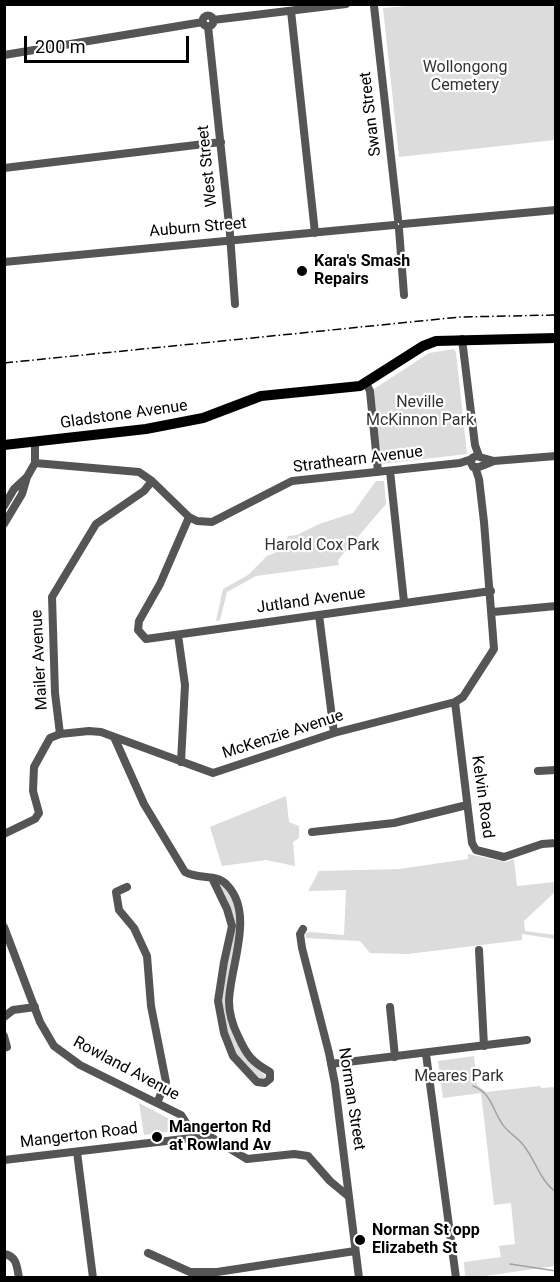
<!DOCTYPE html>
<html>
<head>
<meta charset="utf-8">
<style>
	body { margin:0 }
	#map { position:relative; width:560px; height:1282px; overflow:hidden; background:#fff; font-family:Roboto,sans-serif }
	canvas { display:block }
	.frame { position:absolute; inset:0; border:6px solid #000; pointer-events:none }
	.scale { position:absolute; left:24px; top:36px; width:165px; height:27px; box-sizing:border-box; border:3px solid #000; border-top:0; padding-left:8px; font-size:18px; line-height:21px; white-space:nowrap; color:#000; -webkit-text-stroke:4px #fff; paint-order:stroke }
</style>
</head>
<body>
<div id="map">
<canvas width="560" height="1282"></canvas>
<div class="frame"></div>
<div class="scale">200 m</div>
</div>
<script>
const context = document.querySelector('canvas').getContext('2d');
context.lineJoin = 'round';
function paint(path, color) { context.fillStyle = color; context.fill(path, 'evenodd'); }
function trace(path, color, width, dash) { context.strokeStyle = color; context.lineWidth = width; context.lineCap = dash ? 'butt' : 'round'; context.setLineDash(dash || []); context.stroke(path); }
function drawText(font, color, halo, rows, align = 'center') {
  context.font = font + ' Roboto,sans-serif'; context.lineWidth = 4.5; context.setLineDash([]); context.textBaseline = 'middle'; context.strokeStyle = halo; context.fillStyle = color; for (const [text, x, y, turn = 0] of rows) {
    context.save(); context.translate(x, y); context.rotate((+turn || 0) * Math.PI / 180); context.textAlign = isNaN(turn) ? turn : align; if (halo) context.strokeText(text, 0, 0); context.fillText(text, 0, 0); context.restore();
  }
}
const green = new Path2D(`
	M418 5H555V140L399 157 383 8Z
	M454 349 456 352 467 454 381 464 374 389 429 353Z
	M376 481H384L386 504 338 560 339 565 256 576 227 592 220 620 216 621 223 589 248 575 267 556 282 550 288 536 297 535 319 524 353 513Z
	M286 796 289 822 299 826V838L293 842 295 866 266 860 222 866 210 827Z
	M468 854 506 862 514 859 517 886 555 882V892L524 921 525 931 555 935V939L522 934V940L408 954 370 953 360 941 306 938 305 933 310 932 344 935 346 890 308 891 319 871 399 869 468 859Z
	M218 885H223L229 891 239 918 227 995 239 1047 246 1059 266 1076 263 1079H258L237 1057 229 1043 221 999 234 926Z
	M474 1056 477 1085 486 1092 540 1086 541 1088 555 1087V1266L478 1277H465L464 1262 501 1257 499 1246 515 1244 511 1203 494 1205 481 1093 443 1098 438 1061Z
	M139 1103 183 1126 182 1130 144 1135Z`);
const stream = new Path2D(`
	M473 1086C491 1093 492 1108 501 1122 506 1132 518 1137 524 1146 536 1161 540 1181 556 1192
	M510 1264 556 1271`);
const minor = new Path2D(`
	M374 6 398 219
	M291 11 315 233
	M202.5 21a5.5 5.5 0 1 1 11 0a5.5 5.5 0 1 1-11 0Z
	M213 20 346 4
	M208 26 230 234 235 304
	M4 55 203 22
	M4 168 221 142
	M403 224 556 210
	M399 229 404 295
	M4 262 394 225
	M462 339 475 445 479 456
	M366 383 370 391 378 472
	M494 461 476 456 472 458 471 463 473 467H479L494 461 556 456
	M35 463 139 472 152 481 189 517 197 521 212 522 292 481 460 463 472 459
	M390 471 404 602
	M4 506 14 489 27 477
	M189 517 160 584 139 621 138 630 146 639 491 591
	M4 524 22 494 27 477 35 463V441
	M493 612 556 606
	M319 615 334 733
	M178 635 185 685 181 762
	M455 702 472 843 476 850 504 857 542 844 556 843
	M60 734 55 693 52 597 96 524 144 491 152 481
	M114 737 144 804 185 872C199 880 216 873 227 885 255 914 230 966 229 1001 229 1012 233 1026 238 1036 247 1056 252 1062 270 1072V1079L265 1083 257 1082 233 1056 224 1033 218 1001 224 962 232 926 227 909 212 878
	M538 771 556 770
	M312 832 394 823 467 805
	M4 834 35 819 39 813 33 791 34 767 50 738 60 734 89 731 101 732 213 773 334 733 455 702 463 697 494 649 484 522 479 479 475 467
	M127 887 116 892 119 910 134 928 147 956 151 1006 166 1082 157 1103
	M4 927 40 1022 54 1046 80 1065 181 1115 195 1137
	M303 929 300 934 302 948 329 1053 335 1084 359 1278
	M479 950 484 1046
	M390 1007 395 1057
	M4 1017 13 1010 35 1007
	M4 1036 7 1047 4 1048
	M426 1054 456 1278
	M331 1064 527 1040
	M77 1152 93 1278
	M4 1160 209 1136 247 1159 294 1154 308 1156 330 1181 348 1196
	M148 1253 190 1272H217L355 1251
	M4 1254C17 1256 17 1267 19 1278`);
const major = new Path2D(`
	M4 445 146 429 203 418 261 396 360 386 423 346 436 341 556 338`);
const rail = new Path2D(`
	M4 363 460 317 556 315`);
const markers = [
	[302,271,6,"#000"],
	[157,1137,6,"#000"],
	[360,1240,6,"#000"]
];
const parkNames = [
	["Wollongong",465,68],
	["Cemetery",465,86],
	["Neville",420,403],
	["McKinnon Park",420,421],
	["Harold Cox Park",322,546],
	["Meares Park",459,1077]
];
const streetNames = [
	["Swan Street",371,114,-97],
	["West Street",208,166,-96],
	["Auburn Street",198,228,-5],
	["Gladstone Avenue",124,415,-8],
	["Strathearn Avenue",358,460,-7],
	["Jutland Avenue",311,601,-8],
	["Mailer Avenue",40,660,-93],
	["McKenzie Avenue",283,735,-18],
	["Kelvin Road",482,797,82],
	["Rowland Avenue",126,1069,28],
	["Norman Street",351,1099,81],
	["Mangerton Road",79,1136,-7]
];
const poiNames = [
	["Kara's Smash",314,262],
	["Repairs",314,280],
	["Mangerton Rd",169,1128],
	["at Rowland Av",169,1146],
	["Norman St opp",372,1231],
	["Elizabeth St",372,1249]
];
paint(green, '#dcdcdc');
trace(stream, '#a3a3a3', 1.5);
trace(minor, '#555', 8);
trace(major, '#000', 10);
trace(rail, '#000', 1.5, [9, 3, 1.5, 3]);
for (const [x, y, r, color] of markers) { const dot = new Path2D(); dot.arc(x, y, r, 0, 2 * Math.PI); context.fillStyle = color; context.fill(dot); trace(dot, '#fff', 2); }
drawText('16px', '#333', '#fff', parkNames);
drawText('16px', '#000', '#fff', streetNames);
drawText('bold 16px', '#000', '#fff', poiNames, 'left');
</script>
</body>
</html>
